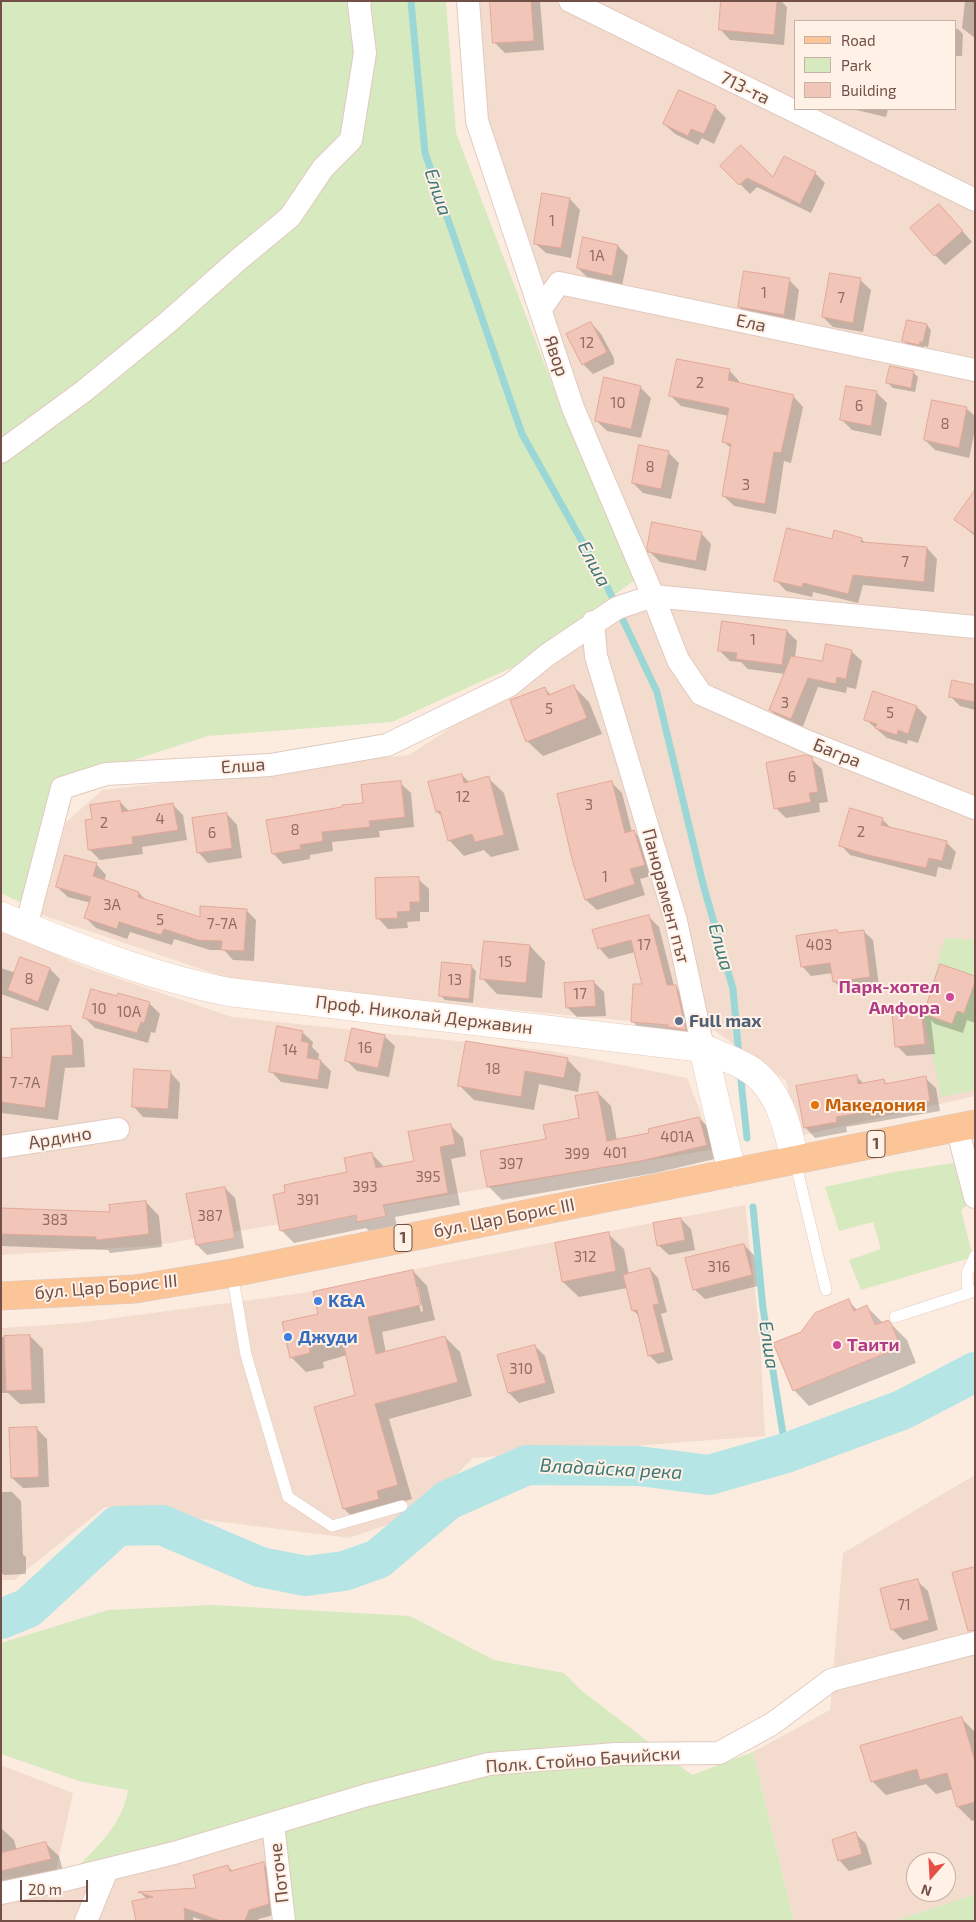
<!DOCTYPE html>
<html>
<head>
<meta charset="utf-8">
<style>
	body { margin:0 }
	#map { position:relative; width:976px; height:1922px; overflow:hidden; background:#fcece0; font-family:"Exo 2",sans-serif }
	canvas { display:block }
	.frame { position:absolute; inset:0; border:2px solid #725048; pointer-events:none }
	.legend { position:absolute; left:794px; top:20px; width:162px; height:90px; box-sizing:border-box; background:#fff1e6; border:1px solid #c7b1a7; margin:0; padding:6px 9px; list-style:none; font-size:15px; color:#725048 }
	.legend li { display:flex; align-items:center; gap:10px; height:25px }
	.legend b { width:25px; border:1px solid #c7b1a7 }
	.north { position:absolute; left:906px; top:1852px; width:50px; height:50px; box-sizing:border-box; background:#fff1e6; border:1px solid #c7b1a7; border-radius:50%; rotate:199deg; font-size:14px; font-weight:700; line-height:20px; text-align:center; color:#725048 }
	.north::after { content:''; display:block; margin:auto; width:18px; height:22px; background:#e64d44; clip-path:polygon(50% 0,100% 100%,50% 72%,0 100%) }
	.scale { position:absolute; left:20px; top:1880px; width:68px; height:22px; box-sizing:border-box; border:2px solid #725048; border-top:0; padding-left:6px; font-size:15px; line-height:18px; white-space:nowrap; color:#725048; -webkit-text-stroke:4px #fff1e6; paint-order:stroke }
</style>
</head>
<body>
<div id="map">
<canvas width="976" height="1922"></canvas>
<div class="frame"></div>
<ul class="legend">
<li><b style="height:6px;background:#fbc598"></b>Road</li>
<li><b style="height:14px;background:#d7e9bf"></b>Park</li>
<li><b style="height:14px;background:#f1c5b8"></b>Building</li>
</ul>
<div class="north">N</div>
<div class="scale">20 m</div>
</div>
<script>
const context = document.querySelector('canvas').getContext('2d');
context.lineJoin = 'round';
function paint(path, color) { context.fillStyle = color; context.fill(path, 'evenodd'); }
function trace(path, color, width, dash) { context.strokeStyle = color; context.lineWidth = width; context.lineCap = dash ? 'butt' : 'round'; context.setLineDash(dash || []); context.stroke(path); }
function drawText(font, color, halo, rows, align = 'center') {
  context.font = font + ' "Exo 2",sans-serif'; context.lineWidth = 4; context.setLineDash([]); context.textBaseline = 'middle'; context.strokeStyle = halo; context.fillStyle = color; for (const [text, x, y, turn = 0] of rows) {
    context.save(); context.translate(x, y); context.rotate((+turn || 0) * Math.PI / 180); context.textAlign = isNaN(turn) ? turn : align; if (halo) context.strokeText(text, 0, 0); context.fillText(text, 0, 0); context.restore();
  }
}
const residential = new Path2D(`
	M468 1H975V1096L799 1136 786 1081 712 1029 245 984 39 914 66 822 102 790 409 755 653 596 477 121ZM795 21H955V109H795Z
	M1 929 84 967 232 1017 551 1051 687 1078 715 1149 152 1246 1 1255Z
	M745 1205 760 1336 765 1436 473 1458 416 1515 349 1538 105 1507 14 1580H1V1328L77 1323 303 1293 440 1264Z
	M975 1475V1894L894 1921H794L753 1752 830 1710 843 1553ZM916 1862H946V1892H916Z
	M1 1765 73 1793 52 1889 266 1833 271 1921H1Z`);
const green = new Path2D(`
	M1 1H446L456 133 562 410 638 578 513 667 392 722 208 736 59 784 27 906 1 893Z
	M945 938 975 940V1090L941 1097 924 1014Z
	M960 1162 970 1203 961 1210 973 1257 861 1290 849 1260 881 1249 873 1222 839 1231 825 1187 894 1172Z
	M212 1605 410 1616 494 1660 564 1673 582 1691 692 1775 753 1752 794 1921H284L273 1825 64 1880C89 1855 123 1827 128 1790L82 1782 1 1754V1643L108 1610Z
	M975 1894V1921H894Z`);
const shadow = new Path2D(`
	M491 1H540L544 50 505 53 494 42Z
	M722 1H781L787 7 784 45 730 40 720 29Z
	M965 1H975V38L962 28Z
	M955 29H958L963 34 962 56H955Z
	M679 91 716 108 726 118 714 144 702 138 698 145 675 134 664 124Z
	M852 109H888L886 117Z
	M725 169 773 179 815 173 825 183 811 213 757 187 750 194Z
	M570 199 580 210 571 258 546 253 535 243Z
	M949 216 972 242 945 265 935 255Z
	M618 246 628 256 622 286 588 278 578 268Z
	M789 280 799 290 794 325 749 317 739 307Z
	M860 280 871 290 863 332 833 327 823 317Z
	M591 323 601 334 614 358V364L593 374 583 364Z
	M927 325 931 330 928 347 924 346V349L908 346 904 341Z
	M729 370 739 381V384L793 396 803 407 791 463 784 461 776 514 734 506 724 496 732 449 724 442 729 416 681 406 671 396Z
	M913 372 918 377 915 392 893 388 888 383Z
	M640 387 651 398 641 438 607 431 596 420Z
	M877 393 887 403 881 436 852 430 842 420Z
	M933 401 967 409 975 416V430L969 458 935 450 925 440Z
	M668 452 679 463 671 499 643 493 633 483Z
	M975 492V536L956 520Z
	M701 533 711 544 706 571 660 562 649 551Z
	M861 539 866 543 927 548 937 559 934 592 863 585 858 603 813 592 812 597 786 591 776 580 832 541Z
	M787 631 797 641 795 658 823 663 851 651 862 661 856 689 847 687 846 693 818 687 802 729 781 720 770 710 785 674 748 669 741 662 730 661 719 650Z
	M975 686V710L960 706 950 696Z
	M574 687 589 702 602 734 543 756 527 741 544 688 551 695Z
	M917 707 927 717 918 743 908 740 907 744 887 738 865 719Z
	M811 759 822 769 828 802 819 803 820 812 786 818 776 808Z
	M462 775 470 783 488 778 504 793 519 850 491 857 484 850 464 856 449 840 443 817 437 812Z
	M611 782 622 793 632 832H634L644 842 655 875 640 879 645 895 597 910 586 900Z
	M400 783 411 793 414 827 379 831 380 837 332 842 333 851 310 855V859L283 864 273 853 364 804Z
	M120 802 130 812 173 805 183 815 187 840 142 847 143 854 100 860 89 849Z
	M227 814 237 825 242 858 208 863 198 852Z
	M882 819 892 829 946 842 956 852 951 870 938 867 936 877 850 855 841 845Z
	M96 864 106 875 104 882 139 893 148 902 201 918 246 910 256 920 254 961 233 960 224 950H210L174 939 172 945 130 932 127 939 96 928 86 918 91 903 68 897 57 887Z
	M418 879 429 889V912H420V921L407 922 408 928 388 929 378 918Z
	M648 916 659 927 674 986 686 997 695 1039 643 1032 633 1022 644 986 635 952 609 959 599 948Z
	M863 931 873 940 879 986 843 991 834 981 833 973 811 976 802 966 837 932 839 934Z
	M530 946 545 962 542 998 497 994 482 978Z
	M471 966 476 971 473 1003 445 1000 440 995Z
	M941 966 975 977V1023L967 1020 963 1033 935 1024 931 1020 935 1054 907 1056 897 1046 921 1011 925 1014Z
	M1 968 16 973 50 969 60 979 48 1011 1 994Z
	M594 982 604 992 606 1016 577 1017 567 1007Z
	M119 995 150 1004 160 1014 155 1033 151 1032 148 1043 95 1028 84 1017 118 997Z
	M71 1027 83 1040 85 1067 65 1068 58 1120 1 1113V1058L13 1060Z
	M302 1032 313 1042 312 1047 319 1054 318 1061H321L331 1071 328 1089 281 1082 271 1071Z
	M384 1036 395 1046 389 1077 357 1071 347 1061Z
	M567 1059 581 1074 578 1092 539 1084 534 1110 474 1100 460 1086Z
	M170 1072 180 1083 178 1119 143 1117 133 1106Z
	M856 1076 864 1084 884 1081 888 1085 925 1078 936 1088 940 1111 846 1127 847 1132 815 1138 805 1127Z
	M598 1093 611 1106 617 1141 651 1134 699 1118 712 1131 719 1158 655 1173 502 1200 489 1187 547 1140 580 1119Z
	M450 1125 463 1138 466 1156 451 1159 460 1205 395 1217 397 1228 371 1233 366 1228 294 1243 281 1230 372 1154 385 1168 415 1162Z
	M225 1188 235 1198 244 1248 207 1255 197 1245Z
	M146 1202 159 1216 162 1247 110 1253 108 1250 1 1246V1209L111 1213Z
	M681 1219 691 1229 695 1250 669 1255 658 1245Z
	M608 1234 624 1249 629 1275 650 1269 658 1278 667 1312 661 1314 673 1360 658 1364 649 1355 640 1317 633 1310 627 1288 579 1297 563 1282Z
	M744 1245 754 1255 762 1285 705 1299 694 1289Z
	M413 1271 427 1286 435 1320 382 1332 386 1353 445 1337 460 1352 472 1396 389 1419 412 1499 391 1505 359 1523 344 1509 356 1396 347 1355 323 1362 324 1368 306 1372 291 1357 319 1315ZM415 1287H418L423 1311 421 1312Z
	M849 1301 858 1311 867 1307 883 1323 888 1321 907 1340 916 1363 809 1406 794 1390 802 1333Z
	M30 1336 43 1349 45 1403 20 1404 8 1393H1V1337Z
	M535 1346 545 1356 555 1393 519 1403 509 1393Z
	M36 1428 47 1439 49 1487 23 1488 12 1478Z
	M1 1492H12L21 1501 23 1555 26 1557V1574L4 1575 1 1572Z
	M917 1581 928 1591 938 1630 903 1640 892 1629Z
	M962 1719 975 1732V1820L972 1821 958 1807 953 1789 936 1794 926 1784 886 1795 872 1781Z
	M1 1828 14 1840 17 1851 46 1844 59 1856 63 1871 1 1886Z
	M856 1834 866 1844 872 1864 849 1871 839 1860Z
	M263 1864 273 1874 278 1914 258 1919V1921H205L193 1917V1921H137L148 1900 141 1893 198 1889 228 1867 233 1871Z`);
const stream = new Path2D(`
	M411 1 425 153 522 434 606 584 657 692 703 884 733 989 739 1056
	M740 1071 747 1138
	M753 1207 763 1308 786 1453`);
const river = new Path2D(`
	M1 1619 28 1608 117 1526 162 1525 260 1567 306 1576 344 1571 378 1559 448 1500 527 1465 639 1466 709 1475 786 1453 902 1410 975 1372`);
const building = new Path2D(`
	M490 1H531L534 41 493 43Z
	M721 1H777L774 35 719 30Z
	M679 90 716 106 704 134 691 129 688 136 663 124Z
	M741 145 773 177 784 156 816 172 800 204 747 178 739 185 720 166Z
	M542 193 570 198 561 248 534 244Z
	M939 204 963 231 934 256 910 228Z
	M583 237 618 245 612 276 577 268Z
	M744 271 790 278 784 315 738 307Z
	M830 273 861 278 853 323 822 317Z
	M907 320 927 324 923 342H920L919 345 902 341Z
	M591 322 607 352 582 365 566 334Z
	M677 359 730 369 728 380 794 395 781 453 774 452 765 504 722 496 731 444 722 442 729 408 669 396Z
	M890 366 914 371 911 388 886 383Z
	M604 377 641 386 631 429 595 421Z
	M846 386 877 391 871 426 840 420Z
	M932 400 967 407 959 448 924 440Z
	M639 445 669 451 661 489 632 483Z
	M975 490V534L954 520Z
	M652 522 702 532 696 561 648 552 647 548Z
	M787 528 832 539 834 530 862 538 861 542 927 547 924 582 853 575 848 594 803 583 802 587 774 581Z
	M722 621 787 630 782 665 736 659 737 653 718 651Z
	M826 644 852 650 846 679 837 677 836 684 808 678 791 719 769 710 791 656 822 661Z
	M952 680 975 685V702L949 697Z
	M574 685 587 718 526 742 510 700 545 687 548 695Z
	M873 691 917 706 908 734 898 730 897 735 875 728 877 724 864 720Z
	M806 755 812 757 818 792 809 793 811 802 774 809 766 763Z
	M462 774 464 783 489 776 504 835 475 842 472 834 448 841 440 811 436 812 428 782Z
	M401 781 405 817 369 821 370 827 322 832 323 841 300 845 301 849 272 854 266 820 342 807V805L363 803 361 785Z
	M612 781 625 833 634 830 645 865 630 869 635 884 585 900 572 859 557 794Z
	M120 801 122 812 173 803 178 830 132 837 133 844 88 850 85 820 92 819 90 805Z
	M850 808 883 818 881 825 947 841 942 861 929 858 926 868 868 855 839 846Z
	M227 813 232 848 197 853 192 818Z
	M65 855 97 863 93 876 139 892 138 897 200 917V906L247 909 244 951 221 950 222 941 198 940 164 929 161 935 119 922 117 929 84 918 91 897 56 887Z
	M419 877 420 902H410V911L397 912 398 918 376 919 375 878Z
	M649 915 667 985H676L686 1030 668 1027V1025L631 1022 633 984H642L631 940 598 949 592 930Z
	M837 930 838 933 864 930 870 977 833 982 830 963 801 967 796 936Z
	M484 941 530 945 526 983 480 979Z
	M20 957 50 968 38 1002 8 990Z
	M442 962 472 965 469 999 439 996Z
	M940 964 975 976V982L964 1013 957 1011 952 1024 924 1014Z
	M594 981 596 1006 566 1008 564 983Z
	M91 989 117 996 118 993 150 1002 144 1023 141 1022 137 1033 83 1018Z
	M921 1009 925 1044 895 1047 892 1012Z
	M71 1026 73 1055 52 1056 45 1108 1 1102V1057L12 1058 11 1029Z
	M277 1026 303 1031 301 1041 309 1043 307 1058 321 1060 318 1080 269 1072Z
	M352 1028 385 1035 378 1068 345 1061Z
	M466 1041 568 1058 564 1078 525 1071 521 1097 458 1086Z
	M134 1069 171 1071 168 1109 132 1107Z
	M857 1075 858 1084 884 1079 885 1084 926 1076 930 1101 836 1117 837 1122 804 1128 796 1086Z
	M598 1092 607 1141 649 1133 648 1129 699 1117 707 1145 641 1161 487 1187 480 1151 546 1139 543 1125 579 1118 575 1096Z
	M451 1124 455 1144 440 1147 448 1193 383 1205 386 1216 357 1222 356 1215 280 1231 273 1195 285 1192 284 1185 347 1172 344 1158 372 1152 376 1168 414 1161 408 1132Z
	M225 1187 235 1238 196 1245 186 1194Z
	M146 1201 149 1234 96 1240V1237L1 1234V1208L110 1212 109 1205Z
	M681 1218 685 1240 657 1246 653 1223Z
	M609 1232 616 1271 562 1282 555 1243Z
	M744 1244 752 1275 693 1290 685 1258Z
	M650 1268 659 1304 653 1305 665 1352 648 1356 637 1310 632 1311 623 1275Z
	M413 1270 421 1305 368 1317 376 1354 445 1336 458 1382 375 1404 398 1485 377 1491 379 1499 343 1509 314 1407 355 1395 342 1338 309 1347 310 1353 290 1358 282 1322 318 1314 313 1292Z
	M849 1299 854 1311 867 1305 875 1325 888 1320 891 1323 901 1347 793 1391 773 1343 801 1332 815 1313Z
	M30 1335 32 1390 6 1391 4 1336Z
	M535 1345 546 1383 508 1393 497 1355Z
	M37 1427 39 1477 11 1478 9 1428Z
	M975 1567V1630L968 1631 952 1573Z
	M918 1579 929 1620 891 1630 880 1589Z
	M962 1717 975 1761V1802L957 1807 947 1773 920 1780 917 1769 871 1782 860 1746Z
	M856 1832 862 1854 838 1861 832 1840Z
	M46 1842 51 1859 1 1871V1853Z
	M264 1862 269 1904 249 1910 245 1921H221L184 1908 185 1921H136L132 1901 153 1897 138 1892 196 1888 193 1875 228 1865 230 1871Z`);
const service = new Path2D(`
	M795 1161 826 1290
	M232 1273 246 1355 288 1497 332 1526 402 1506
	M968 1293 967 1273 975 1256
	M895 1317 975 1291`);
const minor = new Path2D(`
	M468 1 477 121 573 408 653 596 678 660 701 694 806 741 975 808
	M570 1 975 200
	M540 310 559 283 975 370
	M1 452 84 391 167 323 238 260 290 217 323 168 351 140 365 53 359 4 360 1
	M593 622 596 656 676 921 703 1048
	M26 927 62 788 106 774 270 765 387 745 510 685 547 655 617 608 653 596 975 627
	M957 1128 975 1197
	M1 1147 118 1129
	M273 1824 284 1921
	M1 1893 64 1880 174 1853 367 1795 489 1764 616 1754 719 1753 772 1724 831 1680 975 1643
	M86 1921 107 1870`);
const secondary = new Path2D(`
	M1 916C74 947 152 977 229 992L703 1048C718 1055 735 1060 749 1069 779 1088 788 1128 795 1161
	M703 1048 732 1173`);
const primary = new Path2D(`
	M1 1296 135 1289 232 1273 975 1124`);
const markers = [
	[950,997,5,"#d1479c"],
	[679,1021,5,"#5c6f8a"],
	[815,1105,5,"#e8710a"],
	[318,1301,5,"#3f7fe0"],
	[288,1337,5,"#3f7fe0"],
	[837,1345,5,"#d1479c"]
];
const numberNames = [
	["1",552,221],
	["1А",597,256],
	["1",764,293],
	["7",841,298],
	["12",587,343],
	["2",700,383],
	["10",618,403],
	["6",859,406],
	["8",945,424],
	["8",650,467],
	["3",746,485],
	["7",905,562],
	["1",753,640],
	["3",785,703],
	["5",549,709],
	["5",890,713],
	["6",792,777],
	["12",463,797],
	["3",589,805],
	["4",160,819],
	["2",104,823],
	["8",295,830],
	["2",861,832],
	["6",212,833],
	["1",605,877],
	["3А",112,905],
	["5",160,920],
	["7-7А",222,924],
	["17",644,945],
	["403",819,945],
	["15",505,962],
	["8",29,979],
	["13",455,980],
	["17",580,994],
	["10",99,1009],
	["10А",129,1012],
	["16",365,1048],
	["14",290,1050],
	["18",493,1069],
	["7-7А",25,1083],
	["401А",677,1137],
	["401",615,1153],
	["399",577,1154],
	["397",511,1164],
	["395",428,1177],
	["393",365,1187],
	["391",308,1200],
	["387",210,1216],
	["383",55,1220],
	["312",585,1257],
	["316",719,1267],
	["310",521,1369],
	["71",904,1605]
];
const shields = [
	[876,1144,18],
	[403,1238,18]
];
const shieldNames = [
	["1",876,1144],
	["1",403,1238]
];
const streetNames = [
	["713-та",745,88,26],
	["Ела",751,323,12],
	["Явор",556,356,71],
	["Багра",837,753,22],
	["Елша",243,766,-4],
	["Панорамент път",666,896,75],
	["Проф. Николай Державин",424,1015,7],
	["Ардино",60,1138,-9],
	["бул. Цар Борис III",504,1218,-11],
	["бул. Цар Борис III",106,1287,-5],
	["Полк. Стойно Бачийски",583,1760,-4],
	["Поточе",279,1873,-97]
];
const hotelNames = [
	["Парк-хотел",940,987],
	["Амфора",940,1008],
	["Таити",847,1345,"left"]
];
const serviceNames = [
	["Full max",689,1021]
];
const foodNames = [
	["Македония",825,1105]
];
const shopNames = [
	["K&A",328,1301],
	["Джуди",298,1337]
];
const waterNames = [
	["Елша",438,192,71],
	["Елша",594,564,62],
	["Елша",721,947,74],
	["Елша",769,1345,81],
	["Владайска река",611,1469,3]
];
paint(residential, '#f3dcce');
paint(green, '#d7e9bf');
paint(shadow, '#0003');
trace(stream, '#9bd7d6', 7);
trace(river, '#b5e5e4', 40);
paint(building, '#f1c5b8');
trace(building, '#e4a898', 1);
trace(service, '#e2c9bf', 12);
trace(minor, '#e2c9bf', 24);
trace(secondary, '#e7c9bc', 29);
trace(primary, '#d8cecc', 29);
trace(service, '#fff', 11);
trace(minor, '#fff', 22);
trace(secondary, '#fff', 28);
trace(primary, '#fbc598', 28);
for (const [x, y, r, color] of markers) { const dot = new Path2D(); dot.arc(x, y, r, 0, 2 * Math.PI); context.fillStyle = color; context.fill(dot); trace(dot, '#fff1e6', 2); }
drawText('15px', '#926d64', null, numberNames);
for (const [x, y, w] of shields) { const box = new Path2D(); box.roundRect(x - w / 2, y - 13.5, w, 27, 4); context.fillStyle = '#fff1e6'; context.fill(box); trace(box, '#725048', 1); }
drawText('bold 16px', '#725048', null, shieldNames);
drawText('18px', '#725048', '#fff1e6', streetNames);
drawText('bold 18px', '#b23c85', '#fff1e6', hotelNames, 'right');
drawText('bold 18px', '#4e5e75', '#fff1e6', serviceNames, 'left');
drawText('bold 18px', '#c56008', '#fff1e6', foodNames, 'left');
drawText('bold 18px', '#366cbe', '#fff1e6', shopNames, 'left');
drawText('italic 19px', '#3c7878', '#fff1e6', waterNames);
</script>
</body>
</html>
